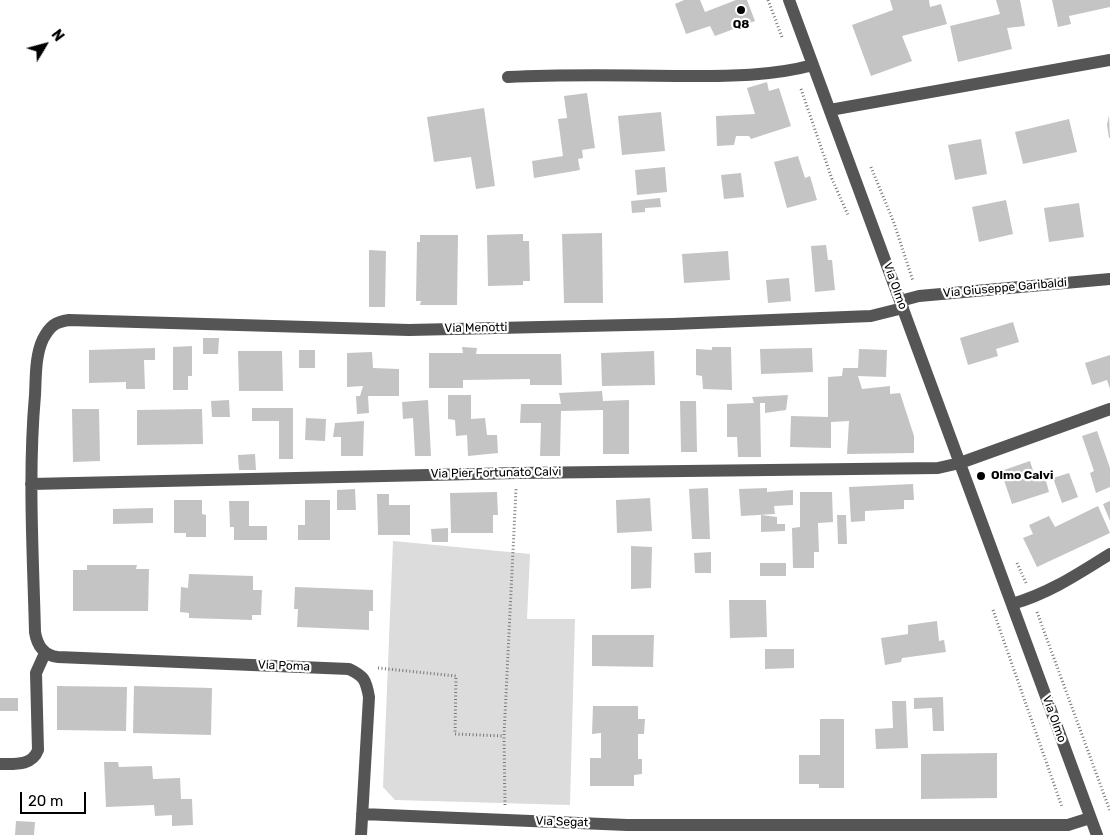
<!DOCTYPE html>
<html>
<head>
<meta charset="utf-8">
<style>
	body { margin:0 }
	#map { position:relative; width:1110px; height:835px; overflow:hidden; background:#fff; font-family:Rubik,sans-serif }
	canvas { display:block }
	.north { position:absolute; left:20px; top:20px; width:50px; height:50px; -webkit-text-stroke:4px #fff; paint-order:stroke; rotate:53deg; font-size:14px; font-weight:700; line-height:20px; text-align:center; color:#000 }
	.north::after { content:''; display:block; margin:auto; width:18px; height:22px; background:#000; clip-path:polygon(50% 0,100% 100%,50% 72%,0 100%) }
	.scale { position:absolute; left:20px; top:792px; width:66px; height:22px; box-sizing:border-box; border:2px solid #000; border-top:0; padding-left:6px; font-size:15px; line-height:18px; white-space:nowrap; color:#000; -webkit-text-stroke:4px #fff; paint-order:stroke }
</style>
</head>
<body>
<div id="map">
<canvas width="1110" height="835"></canvas>
<div class="north">N</div>
<div class="scale">20 m</div>
</div>
<script>
const context = document.querySelector('canvas').getContext('2d');
context.lineJoin = 'round';
function paint(path, color) { context.fillStyle = color; context.fill(path, 'evenodd'); }
function trace(path, color, width, dash) { context.strokeStyle = color; context.lineWidth = width; context.lineCap = dash ? 'butt' : 'round'; context.setLineDash(dash || []); context.stroke(path); }
function drawText(font, color, halo, rows, align = 'center') {
  context.font = font + ' Rubik,sans-serif'; context.lineWidth = 4.5; context.setLineDash([]); context.textBaseline = 'middle'; context.strokeStyle = halo; context.fillStyle = color; for (const [text, x, y, turn = 0] of rows) {
    context.save(); context.translate(x, y); context.rotate((+turn || 0) * Math.PI / 180); context.textAlign = isNaN(turn) ? turn : align; if (halo) context.strokeText(text, 0, 0); context.fillText(text, 0, 0); context.restore();
  }
}
const green = new Path2D(`
	M393 541 530 554 527 619H575L570 805 395 800 383 787Z`);
const building = new Path2D(`
	M684 0H700L705 12 736 0H747L755 21 715 36 710 26 686 34 675 4Z
	M890 0H929L930 7 941 4 947 24 902 36 912 61 871 76 852 25 893 10Z
	M996 0H1020L1025 26 1007 28 1012 49 958 62 950 26 1000 14Z
	M1052 0H1110V7L1069 16 1071 24 1058 27Z
	M767 82 769 91 779 88 791 126 751 139 749 136H736L734 145 717 146 716 116 755 114 747 88Z
	M587 93 595 148 582 150 583 158 578 159 580 170 534 178 532 161 563 156 558 119 567 118 564 96Z
	M484 108 495 186 476 189 471 157 434 162 427 117Z
	M661 112 665 151 622 155 618 116Z
	M1109 115 1110 138H1109L1107 125Z
	M1069 119 1077 152 1023 164 1015 132Z
	M981 139 987 174 955 180 948 145Z
	M798 156 805 178 810 176 817 200 787 208 774 162Z
	M665 167 667 192 637 195 635 170Z
	M741 173 744 197 724 199 721 175Z
	M660 198 661 207 645 208V212L632 213 631 201Z
	M1006 200 1013 234 979 242 972 207Z
	M1079 203 1084 237 1049 242 1044 208Z
	M602 233 603 303H564L562 234Z
	M523 234V241H529L530 281H523V285L488 286 487 235Z
	M420 235H458L457 305H420L421 301H416L417 242H420Z
	M826 245 828 260H832L835 290 815 292 811 246Z
	M369 250 386 251 385 307H369Z
	M728 251 730 280 684 283 682 254Z
	M789 278 791 301 768 303 766 280Z
	M1013 322 1019 342 996 349 998 356 968 365 960 338Z
	M203 338H219L218 354H203Z
	M192 346V376H188V390H173V347Z
	M462 347 477 348 476 354H561L562 385H530V379L463 380V388H429V353H463Z
	M712 347H731L732 390 703 389 702 376 696 375V349L712 350Z
	M155 348V360H144L145 389H126V382L89 383V350Z
	M812 348 813 372 761 374 760 349Z
	M859 349 887 350 886 377 858 376 862 389 890 386V394L900 393 914 436V453L847 454 849 421 831 422V448L790 447 791 416 828 417V377L842 376 843 368H858Z
	M299 350H315V368H299Z
	M238 351H282L283 391H239Z
	M654 351 655 385 602 386 601 353Z
	M372 352 373 368 399 369V396H368L369 413 357 414 356 396H360L363 386 347 387V353Z
	M1110 355V389L1107 380 1092 385 1085 363Z
	M602 391 603 401 629 400V454H603V410L561 411 560 456H540L541 423H520L521 404H561L559 393Z
	M448 395H471V419L485 418 487 435H497L498 453 468 456 467 435 456 436 455 420 448 419Z
	M788 395 786 410 765 413V403H760L761 457H738L737 437H727V404L754 403 752 397Z
	M229 400 230 417H212L211 401Z
	M428 400 431 456H415L413 418 403 419 402 402Z
	M680 401H696L697 452H681Z
	M252 408H293V459H279V421H252Z
	M72 409H99L100 461 73 462Z
	M202 409 203 444 137 445V410Z
	M306 418 326 419 325 441 305 440Z
	M364 421 363 456H341V437H333L335 423Z
	M1097 431 1110 468V487L1096 493 1090 473 1094 471 1082 436Z
	M255 454 256 470H239L238 455Z
	M1030 461 1036 480 1045 477 1049 492 1012 504 1001 471Z
	M1069 473 1078 497 1062 503 1053 478Z
	M913 484 914 500H904V509L865 511V521L851 522 849 487Z
	M708 488 710 539H692L689 489Z
	M767 488V492L793 490V505L774 506 775 514 741 516 739 489Z
	M355 489 356 510H337V490Z
	M497 492 498 515H493V533H451L450 493Z
	M800 492H832L833 522 818 523 819 552H814V568H793L792 528 800 527Z
	M377 494H389V505H410V535H378Z
	M650 498 652 531 617 533 616 500Z
	M174 500H202V514L206 515V537H186V533H174Z
	M305 500H330V540H298V525H305Z
	M229 501H249V526H267V540H234V527H230Z
	M1110 501V521L1103 504Z
	M1098 506 1110 533 1037 567 1023 538 1033 534 1029 525 1049 516 1055 527Z
	M153 508V523L113 524V509Z
	M761 515 777 517V524H785V531L761 532Z
	M837 515H846L847 544H838Z
	M448 528V542H432L431 529Z
	M631 546 652 547 651 588 631 589Z
	M711 552V573H695L694 553Z
	M760 563H786V576H760Z
	M87 565H137L136 569H149L148 611H73V570H87Z
	M189 574 253 576V590H262L261 615H252V620L189 618V613L180 612 181 587 188 588Z
	M295 587 373 590V611H369V630L297 627 298 609H294Z
	M729 600H766L767 637 730 638Z
	M937 621 939 641 944 640 946 652 902 658 901 662 885 665 881 638 908 634V625Z
	M592 635H654L653 667 592 666Z
	M765 649H794V668L765 669Z
	M57 686 127 687 126 731 57 730Z
	M134 686 212 688 211 735 133 733Z
	M943 697 944 731H933L932 708 914 709V698Z
	M0 698H18V711H0Z
	M892 701H906L908 748 876 749 875 729 893 728Z
	M593 706H638V719H645L644 734H638V759H642V774L634 775V786H590V758H601V733L592 734Z
	M820 719H844V788H819V784H799V755H820Z
	M997 753V798L921 799V754Z
	M104 762H118L119 767 152 766 153 779 180 778 181 799H192L193 825 172 826V815L155 816 154 805 106 807Z
	M16 821 35 822 34 835H15Z`);
const path = new Path2D(`
	M768 0 782 37
	M801 89 832 179 848 215
	M871 167 894 223 913 281
	M1017 563 1026 583
	M993 610 1062 807
	M1037 612 1110 811
	M378 668 456 676 455 734 504 736
	M505 805 504 736 516 489`);
const minor = new Path2D(`
	M789 0 1097 835
	M508 77C564 74 620 75 677 76 722 76 769 77 813 65
	M830 110 1110 60
	M900 301 919 296 1110 279
	M31 484 517 473 938 468 960 463 1110 409
	M1012 604C1048 594 1078 574 1110 554
	M0 764C15 764 32 766 38 750L36 673 45 653
	M362 814 627 825H1068L1090 818
	M361 835 369 697C366 680 364 676 349 669L58 657C44 656 37 645 35 632 33 553 28 474 35 395 36 377 35 356 43 339 50 326 55 322 69 320L409 330 673 324 871 316 903 308`);
const markers = [
	[741,10,5,"#000"],
	[981,476,5,"#000"]
];
const poiNames = [
	["Q8",741,25],
	["Olmo Calvi",991,476,"left"]
];
const streetNames = [
	["Via Olmo",895,286,70],
	["Via Giuseppe Garibaldi",1005,288,-5],
	["Via Menotti",476,328,-1],
	["Via Pier Fortunato Calvi",496,473,-1],
	["Via Poma",284,666,2],
	["Via Olmo",1054,719,70],
	["Via Segat",562,822,2]
];
paint(green, '#dcdcdc');
paint(building, '#c4c4c4');
trace(path, '#777', 3, [1, 2.5]);
trace(minor, '#555', 12);
for (const [x, y, r, color] of markers) { const dot = new Path2D(); dot.arc(x, y, r, 0, 2 * Math.PI); context.fillStyle = color; context.fill(dot); trace(dot, '#fff', 2); }
drawText('bold 12px', '#000', '#fff', poiNames);
drawText('12px', '#000', '#fff', streetNames);
</script>
</body>
</html>
